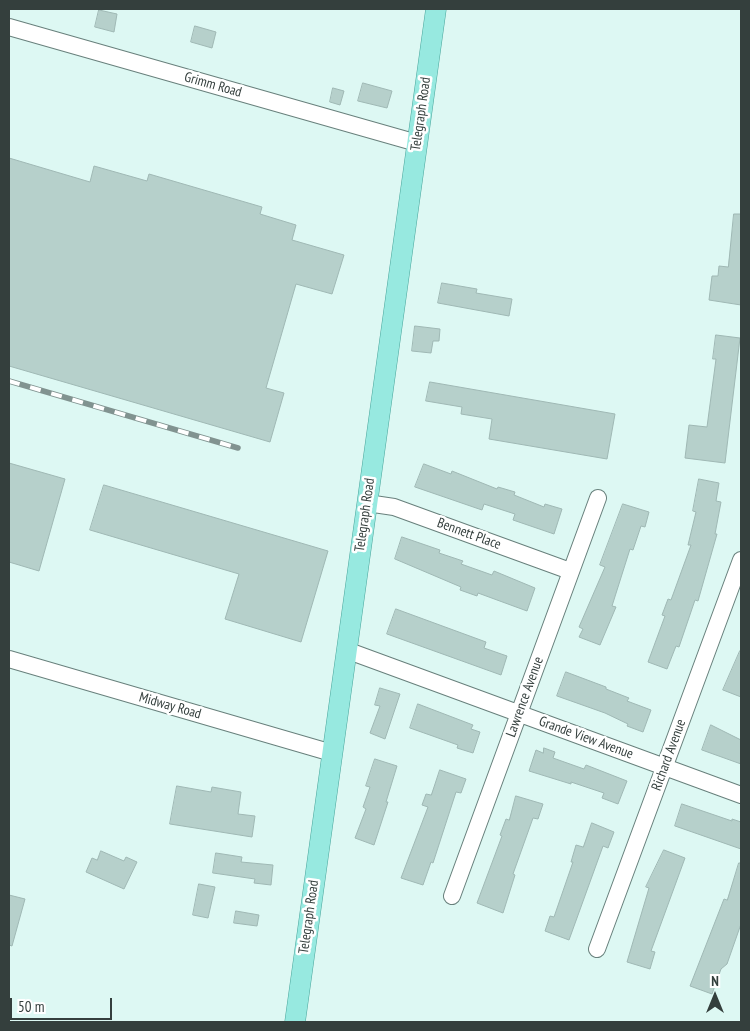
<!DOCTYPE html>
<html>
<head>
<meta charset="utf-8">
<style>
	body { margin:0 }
	#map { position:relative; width:750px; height:1031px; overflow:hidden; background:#ddf8f3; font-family:"PT Sans Narrow",sans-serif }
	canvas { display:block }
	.frame { position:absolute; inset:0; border:10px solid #343f3d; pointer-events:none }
	.north { position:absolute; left:690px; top:971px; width:50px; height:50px; -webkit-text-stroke:4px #fff; paint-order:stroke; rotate:0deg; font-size:14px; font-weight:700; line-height:20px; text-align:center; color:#343f3d }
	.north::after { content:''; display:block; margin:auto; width:18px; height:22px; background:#343f3d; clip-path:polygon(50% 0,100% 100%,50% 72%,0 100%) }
	.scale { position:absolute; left:10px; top:998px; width:102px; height:22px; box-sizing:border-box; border:2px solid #343f3d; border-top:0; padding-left:6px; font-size:15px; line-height:18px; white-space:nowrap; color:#343f3d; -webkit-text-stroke:4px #fff; paint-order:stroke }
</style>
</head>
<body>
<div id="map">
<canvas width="750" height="1031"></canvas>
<div class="frame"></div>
<div class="north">N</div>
<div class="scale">50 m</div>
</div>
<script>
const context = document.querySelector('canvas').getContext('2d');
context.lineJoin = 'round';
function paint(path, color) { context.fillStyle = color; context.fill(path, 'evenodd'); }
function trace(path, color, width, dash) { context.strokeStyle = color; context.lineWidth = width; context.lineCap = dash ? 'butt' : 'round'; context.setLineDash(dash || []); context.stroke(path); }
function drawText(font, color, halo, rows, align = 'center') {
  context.font = font + ' "PT Sans Narrow",sans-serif'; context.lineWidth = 5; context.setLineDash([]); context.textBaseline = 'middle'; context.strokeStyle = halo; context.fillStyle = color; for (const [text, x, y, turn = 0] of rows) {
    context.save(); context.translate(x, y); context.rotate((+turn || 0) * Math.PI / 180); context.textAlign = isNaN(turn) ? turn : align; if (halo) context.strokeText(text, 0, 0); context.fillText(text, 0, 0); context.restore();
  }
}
const building = new Path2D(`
	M99 10 117 14 114 32 95 27Z
	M195 26 216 32 212 48 191 42Z
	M363 83 392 91 387 108 358 101Z
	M333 88 344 91 340 105 330 102Z
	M9 158 90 182 94 166 147 181 149 174 262 207 260 214 296 225 292 240 344 255 332 294 296 284 266 388 284 393 270 442 9 366Z
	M734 214H741V305L709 300 712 276H718L719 266 728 267Z
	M442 283 477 289 476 293 512 299 509 316 438 303Z
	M415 326 440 329 439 341H433L431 353 412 351Z
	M716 335 740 338 725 463 685 458 689 425 707 427 716 359H713Z
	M430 382 615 414 607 459 489 439 492 419 461 414 462 407 426 401Z
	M9 463 65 479 39 571 9 562Z
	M424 464 451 474 452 471 497 489 498 487 515 492 514 495 544 507 545 504 562 509 554 534 513 520 515 514 484 504 482 510 415 487Z
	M699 479 719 483 716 501 721 502 715 534H717L698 601 695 600 679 647 676 646 667 669 648 662 665 616 662 615 668 599 671 600 691 545H688L696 512 693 511Z
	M104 485 328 551 301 642 225 619 239 574 90 530Z
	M623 504 649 512 645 527 641 526 633 550 630 549 612 606 616 607 600 645 579 637 583 629 579 627 605 567 600 565Z
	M402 537 440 550 439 553 463 561 461 564 492 575 494 571 535 588 527 611 478 593 477 596 460 590 461 587 395 559Z
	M396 609 486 642 484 648 507 656 501 675 387 634Z
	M740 651 741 652V697L723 690Z
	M566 672 606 687V689L629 698 627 701 651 710 643 732 627 726 628 724 605 713 557 696Z
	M380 688 400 694 385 739 370 733 380 706 375 705Z
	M418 704 473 725 471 729 480 732 473 753 457 748 458 745 410 728Z
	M711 725 741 740V764L702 750Z
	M544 748 555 752 553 758 584 769 586 765 627 781 618 804 602 798 604 793 571 782V784L529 771 536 750 543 753Z
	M375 759 397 766 386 802H388L374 845 355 838 366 809 363 807 370 787 366 786Z
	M440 770 466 779 461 793 456 792 433 863 431 862 423 885 401 878 428 807 422 805 426 794 431 795Z
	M177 786 211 792 212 787 241 792 238 814 255 816 252 837 170 824Z
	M516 796 543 804 538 819 533 818 513 874 515 875 503 913 477 903 502 836 500 835 506 819 509 820Z
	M682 804 732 821V819L741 822V849L675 826Z
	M592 823 614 832 608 848 603 846 569 940 545 931 550 916 554 917 573 862H571L576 845 583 847Z
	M664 850 685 858 651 951 655 952 650 969 627 962 649 888 646 887Z
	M101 851 124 861 126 857 137 862 124 889 86 872 92 858 97 860Z
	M216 853 242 857 241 862 273 865 271 885 254 883 255 879 213 873Z
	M739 863H741V924L727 964 721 969 712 994 690 986 724 899 727 900Z
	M199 884 215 887 208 918 193 915Z
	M9 895 25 899 12 946 9 945Z
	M236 911 259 915 257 926 234 923Z`);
const minor = new Path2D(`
	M9 27 417 143
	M367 503 394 507 570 571
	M346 650 741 795
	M9 659 332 753
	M452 896 598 498
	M597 949 741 560`);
const major = new Path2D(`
	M295 1022 436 9`);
const rail = new Path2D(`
	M9 381 238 448`);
const streetNames = [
	["Grimm Road",213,85,16],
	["Telegraph Road",421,114,-82],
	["Telegraph Road",365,515,-82],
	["Bennett Place",469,534,20],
	["Lawrence Avenue",525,697,-70],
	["Midway Road",170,706,16],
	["Grande View Avenue",586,738,20],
	["Richard Avenue",669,755,-70],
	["Telegraph Road",309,917,-82]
];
paint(building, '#b6d0cb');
trace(building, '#9fb8b4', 1);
trace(minor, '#68807c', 18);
trace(major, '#48a49a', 21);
trace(minor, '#fff', 16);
trace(major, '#97e9e0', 20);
trace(rail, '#819390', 5.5);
trace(rail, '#fff', 4, [11]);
drawText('14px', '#343f3d', '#fff', streetNames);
</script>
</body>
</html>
